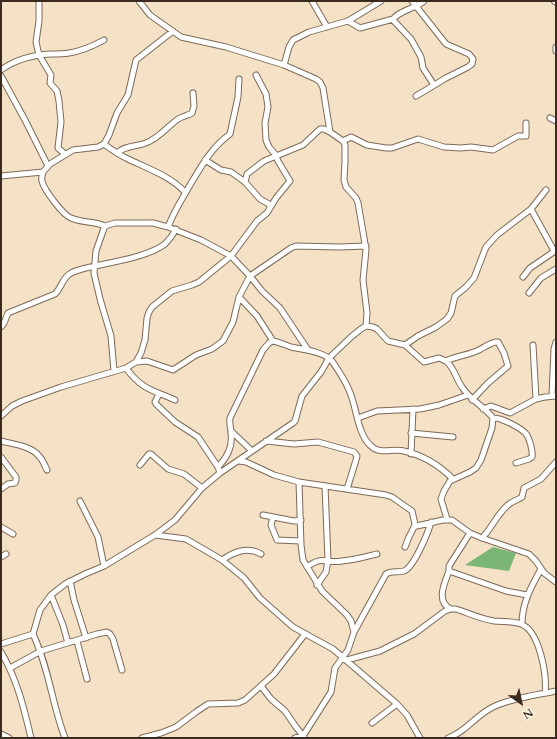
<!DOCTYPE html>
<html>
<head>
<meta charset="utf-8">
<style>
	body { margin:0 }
	#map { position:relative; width:557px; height:739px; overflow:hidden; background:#f5e1c5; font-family:Cardo,serif }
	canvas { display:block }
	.frame { position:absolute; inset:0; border:2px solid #3b2a1e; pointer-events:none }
	.north { position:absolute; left:501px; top:683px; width:40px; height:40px; -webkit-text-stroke:3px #fcf5e5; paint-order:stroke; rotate:147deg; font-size:11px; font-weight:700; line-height:16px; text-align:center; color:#3b2a1e }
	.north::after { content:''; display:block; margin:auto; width:14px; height:18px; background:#3b2a1e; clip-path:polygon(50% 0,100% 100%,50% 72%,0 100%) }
</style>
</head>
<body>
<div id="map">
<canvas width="557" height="739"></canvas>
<div class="frame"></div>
<div class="north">N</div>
</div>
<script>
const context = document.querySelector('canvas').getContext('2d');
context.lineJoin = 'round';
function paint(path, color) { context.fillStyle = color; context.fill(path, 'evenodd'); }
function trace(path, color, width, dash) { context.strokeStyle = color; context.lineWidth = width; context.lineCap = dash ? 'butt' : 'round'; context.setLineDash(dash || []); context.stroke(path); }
const forest = new Path2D(`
	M493 547 516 553 509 571 465 565Z`);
const minor = new Path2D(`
	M39 1V21L36 42 39 55 51 75 50 83 57 91 59 101 61 122 58 148 65 154
	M139 1 150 15 181 37 226 47 284 65 316 79 320 82 323 88 330 132 343 141 345 145V161L344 180 346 187 356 198 358 203 363 232 366 250 363 280 367 313 366 326
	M312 1 327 27
	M412 1 446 44 469 54 473 59 472 64 468 67 446 78 416 96
	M424 1C416 8 396 12 393 20L411 39 421 57 423 68 434 85
	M554 1 556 2
	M348 21 360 28 393 19
	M556 47V51
	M284 65 289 47 293 40 309 32 348 21 381 1
	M1 70C16 59 32 55 51 54 57 54 63 54 69 53 82 51 93 46 104 40
	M1 76 25 120 48 166
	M550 118 556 121
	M343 141 351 137 367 145 386 148H392L418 139 444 147 461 148 471 147 493 150 518 136H526V123
	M104 144C112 150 119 155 128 159 149 169 170 176 185 192
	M117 153C126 145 136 147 146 143 159 138 167 127 178 119 183 116 187 116 192 113L194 106 193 93
	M205 160 221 170 231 172 245 182 260 199 269 204 270 207
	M43 172C42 175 41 178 42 181 44 190 63 215 71 218 82 223 94 221 105 226
	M1 176 43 172 50 164 73 150 98 147 104 144 109 135 117 113 128 95 136 60 173 31
	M245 182 247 174 264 161 303 145 320 129H324L330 132
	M531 209 553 249 556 250
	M168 227C175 209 181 201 190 185 202 165 211 148 230 134L238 97 239 79
	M523 277 530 268 555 251
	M529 293 541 278 556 269
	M239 297 257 316 273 341
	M1 327 4 323 8 313 55 294C62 287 62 278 71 273 79 269 86 268 95 266 113 262 150 256 165 244 169 240 173 235 176 229
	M405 345 424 362 439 358 446 361C456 356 469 355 479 350 485 347 492 341 498 342L504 353 508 366 488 383 472 400
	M533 345 536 399
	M446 361C454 367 456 379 462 387 471 401 484 406 493 418L492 428 481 460 476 468 470 472 450 481 444 491 441 499 447 519
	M136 362 141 353 145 340 147 318 149 312 152 307 172 291 192 285 199 282 231 256 257 221 267 213 276 198 290 181 278 161 275 154 269 147 266 140 265 123 268 107 266 94 256 75
	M126 368C142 390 153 390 175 400
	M114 371 111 336 100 299 94 273 96 251 103 231 105 226 115 223H153L168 227 201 240 231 256 250 276 262 291 280 308 308 350
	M159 394 155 402 156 404 175 422 198 437 218 467
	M552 396 554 349 556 342
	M483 409 491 406 510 413 536 399 545 397 556 396
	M1 416 12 406 22 401 61 387 126 368 136 362 147 361 173 370 196 355 212 349 223 341 233 322 239 297 250 276 291 248 296 246 339 247 366 246
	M358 418 377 411 420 409 439 405 468 395
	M493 418C501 417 523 429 527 435 530 441 533 451 532 457L529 459 516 463
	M231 431 252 451
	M411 433 453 437
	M1 441C13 444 31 446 39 456 43 460 45 466 47 470
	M266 441 294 444 318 442 354 452 357 456 356 460 347 489
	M411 454 413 409
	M1 457 16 477V480L15 483 8 484 1 489
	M239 461 246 462 274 475 299 482 386 495 392 497 412 511 415 524 417 526 443 520H452L470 533 482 538 529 554 536 561 544 573 556 582
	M140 465 149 454H151L168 469 184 474 202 488
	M220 473 218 467C227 457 233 447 231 433 231 427 229 424 230 418L263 350 269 343 273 341C279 342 285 345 291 347 304 350 322 351 332 361 338 370 345 380 349 390 357 407 357 434 371 446 380 455 393 448 404 451 422 455 440 466 453 479
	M80 501 98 537 104 566
	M263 515 294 521 301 520
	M273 517 271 525 277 540 301 541
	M1 527 13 534
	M470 533 449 566V571L506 591 527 595
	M155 535 186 539 222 560 244 578 260 598 286 621 293 627 333 649 397 704 407 715 420 738
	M482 538C492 528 497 514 508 505 512 501 518 500 522 497L524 488 541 479 556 462
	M405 547 409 537 415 525
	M1 557 6 554
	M222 560C234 552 247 546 261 554
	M307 567C323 555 326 564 342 561 354 560 365 557 377 554
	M449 571C445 582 435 602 451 609
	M70 581 74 600 86 638
	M317 585 326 572 328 560 325 486
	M51 595 63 625 68 643
	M522 624C522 603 531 587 541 569
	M354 632 386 574C392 570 397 573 404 571 414 567 428 533 431 522
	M33 634C49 668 52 704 65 738
	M77 641 87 679
	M1 644 33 634 40 610 51 595 65 584 85 574 104 566 155 535 175 520 202 488 220 473 293 423 295 421 302 396 321 372 329 358 351 337 361 329 366 326 373 327 377 329 388 341 405 345 418 336 436 327 447 319 451 313 455 296 466 287 474 278 486 247 497 235 531 209 546 190
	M1 652C17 679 24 708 31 738
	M347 660 380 651 414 634 445 611 451 609H456C468 613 481 619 494 621 503 622 512 621 521 624 540 631 547 676 545 693
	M10 668 41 651 97 634 107 632 110 634 113 639 122 670
	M261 686 271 699 285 711 296 727 304 737
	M372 723 397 704
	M1 734 9 738
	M142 738 161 733 176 727 196 712 208 704 238 703 245 700 274 674 305 634
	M295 738 303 736 331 692 335 668 348 650 354 632 351 621 347 615 322 591 303 560 301 545 299 482
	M448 738C466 732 476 715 493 707 511 698 537 695 556 691`);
paint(forest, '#7bb674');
trace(minor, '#7c6a58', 7);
trace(minor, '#fff', 5);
</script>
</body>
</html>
